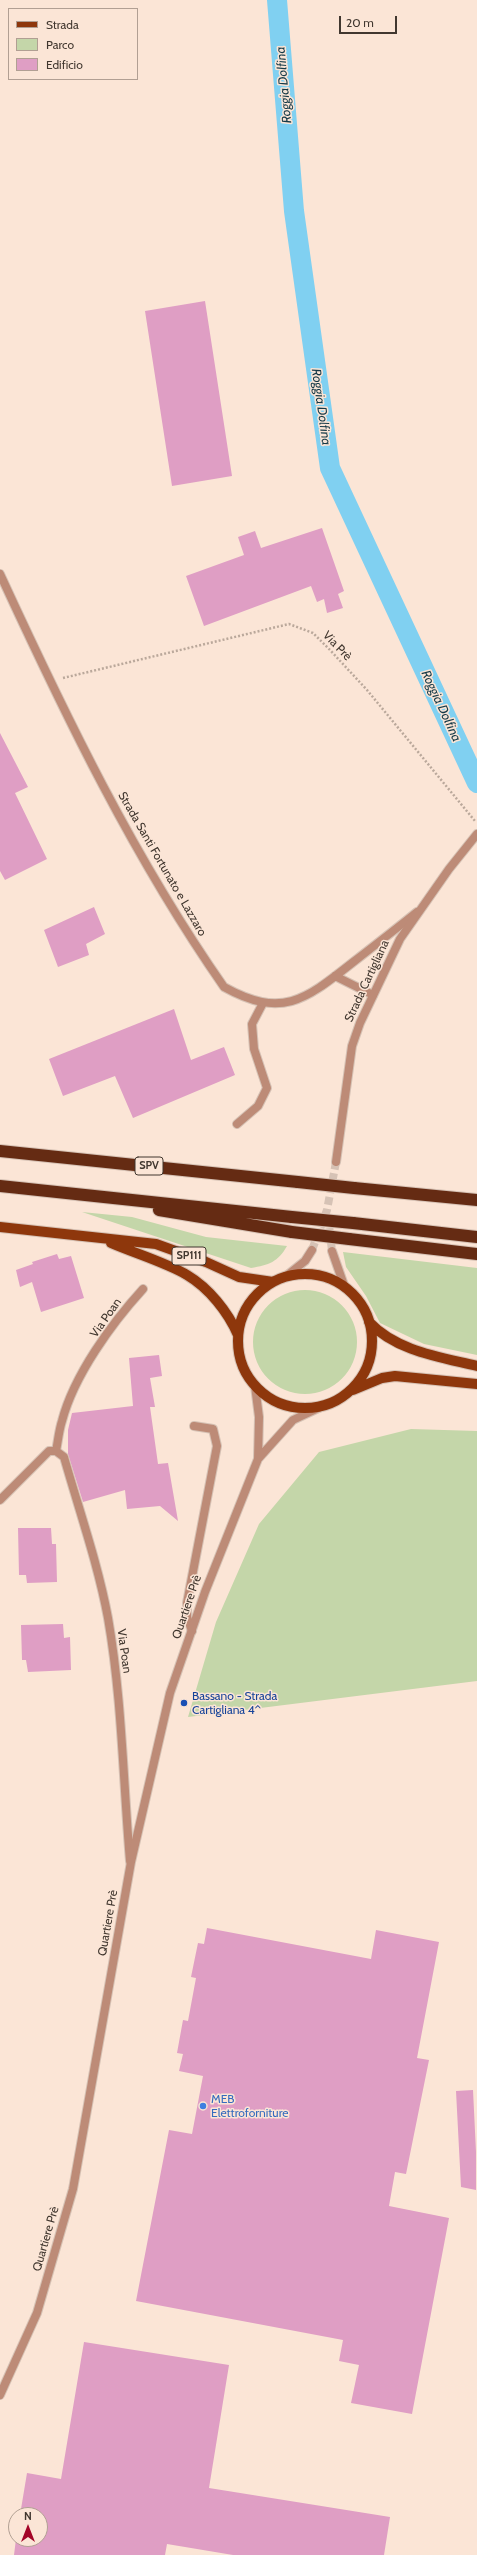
<!DOCTYPE html>
<html>
<head>
<meta charset="utf-8">
<style>
	body { margin:0 }
	#map { position:relative; width:477px; height:2555px; overflow:hidden; background:#fbe5d6; font-family:Cabin,sans-serif }
	canvas { display:block }
	.legend { position:absolute; left:8px; top:8px; width:130px; height:72px; box-sizing:border-box; background:#fbe5d6; border:1px solid #b19f93; margin:0; padding:5px 7px; list-style:none; font-size:12px; color:#41372f }
	.legend li { display:flex; align-items:center; gap:8px; height:20px }
	.legend b { width:20px; border:1px solid #b19f93 }
	.north { position:absolute; left:8px; top:2507px; width:40px; height:40px; box-sizing:border-box; background:#fbe5d6; border:1px solid #b19f93; border-radius:50%; rotate:0deg; font-size:11px; font-weight:700; line-height:16px; text-align:center; color:#41372f }
	.north::after { content:''; display:block; margin:auto; width:14px; height:18px; background:#a30427; clip-path:polygon(50% 0,100% 100%,50% 72%,0 100%) }
	.scale { position:absolute; left:339px; top:16px; width:58px; height:18px; box-sizing:border-box; border:2px solid #41372f; border-top:0; padding-left:5px; font-size:12px; line-height:14px; white-space:nowrap; color:#41372f; -webkit-text-stroke:3px #fbe5d6; paint-order:stroke }
</style>
</head>
<body>
<div id="map">
<canvas width="477" height="2555"></canvas>
<ul class="legend">
<li><b style="height:5px;background:#8e370c"></b>Strada</li>
<li><b style="height:11px;background:#c4d6a9"></b>Parco</li>
<li><b style="height:11px;background:#df9ec4"></b>Edificio</li>
</ul>
<div class="north">N</div>
<div class="scale">20 m</div>
</div>
<script>
const context = document.querySelector('canvas').getContext('2d');
context.lineJoin = 'round';
function paint(path, color) { context.fillStyle = color; context.fill(path, 'evenodd'); }
function trace(path, color, width, dash) { context.strokeStyle = color; context.lineWidth = width; context.lineCap = dash ? 'butt' : 'round'; context.setLineDash(dash || []); context.stroke(path); }
function drawText(font, color, halo, rows, align = 'center') {
  context.font = font + ' Cabin,sans-serif'; context.lineWidth = 3; context.setLineDash([]); context.textBaseline = 'middle'; context.strokeStyle = halo; context.fillStyle = color; for (const [text, x, y, turn = 0] of rows) {
    context.save(); context.translate(x, y); context.rotate((+turn || 0) * Math.PI / 180); context.textAlign = isNaN(turn) ? turn : align; if (halo) context.strokeText(text, 0, 0); context.fillText(text, 0, 0); context.restore();
  }
}
const green = new Path2D(`
	M82 1212 132 1217 206 1237 287 1246C278 1262 269 1265 251 1268Z
	M343 1252 477 1268V1355L424 1344 380 1323 366 1296 346 1267Z
	M253 1342a52 52 0 1 1 104 0a52 52 0 1 1-104 0Z
	M411 1429 477 1431V1681L188 1717 216 1622 259 1524 319 1452Z`);
const canal = new Path2D(`
	M277 0 294 211 330 468 477 783`);
const building = new Path2D(`
	M205 301 232 476 172 486 145 311Z
	M322 528 344 591 338 594 343 608 327 613 324 599 317 602 311 586 204 626 186 576 244 555 238 537 255 531 261 548Z
	M0 733 28 787 15 793 47 859 5 880 0 871Z
	M94 907 105 934 86 944 89 955 58 967 44 930Z
	M174 1009 191 1060 224 1047 235 1075 133 1118 115 1076 63 1096 49 1059Z
	M57 1254 59 1259 71 1256 84 1298 41 1312 32 1282 20 1287 16 1270 33 1264 32 1262Z
	M159 1355 162 1376 150 1378 155 1407H150L158 1464 168 1463 178 1521 160 1506 127 1509 125 1490 83 1502 68 1454V1430L72 1413 133 1406 129 1358Z
	M18 1528H51L52 1544H56L57 1582 27 1583 26 1575H19Z
	M63 1624 64 1638 70 1637 71 1670 28 1672 26 1660H22L21 1625Z
	M207 1928 371 1959 376 1930 439 1942 417 2058 429 2060 406 2174 395 2172 389 2206 449 2218 412 2414 351 2403 359 2365 339 2361 343 2340 136 2301 169 2130 192 2134 203 2076 179 2071 183 2054 177 2053 183 2020 188 2021 196 1978 191 1977 198 1943 204 1944Z
	M473 2090 476 2152V2190L461 2187 456 2091Z
	M84 2342 229 2365 209 2488 390 2517 384 2555H233L167 2544 165 2555H14L16 2539H40V2515H20L27 2473 61 2479Z`);
const tertiaryTunnel = new Path2D(`
	M328 1216 332 1251
	M312 1250 327 1210 336 1162`);
const path = new Path2D(`
	M63 678 289 624 313 633 330 650 367 690 475 821`);
const service = new Path2D(`
	M237 1124 258 1106 267 1088 254 1049 252 1024 263 1003`);
const minor = new Path2D(`
	M0 574C66 717 134 858 224 987 282 1019 305 1000 352 963 374 946 396 929 417 912
	M335 976 373 995
	M56 1451C58 1441 59 1430 62 1421 74 1375 112 1323 143 1289
	M0 1500 49 1451H56L64 1457C79 1510 98 1564 108 1618 122 1698 123 1780 130 1861
	M192 1631 187 1617V1603L217 1446 213 1429 194 1426`);
const tertiary = new Path2D(`
	M336 1162 352 1046 360 1023 400 939 449 869 477 834
	M332 1251 345 1288
	M285 1277 305 1261 312 1250
	M255 1386 259 1417 258 1459
	M0 2395 37 2313 73 2189 131 1862 170 1693 205 1592 258 1459 293 1420 325 1405`);
const primary = new Path2D(`
	M0 1227 156 1244 206 1262 239 1277 273 1282
	M111 1243C134 1253 167 1263 187 1275 209 1288 228 1312 238 1335
	M238 1341a67 67 0 1 1 134 0a67 67 0 1 1-134 0Z
	M369 1322C396 1351 440 1357 477 1366
	M353 1390 382 1378 395 1376 477 1384`);
const motorway = new Path2D(`
	M0 1151 298 1182
	M0 1186 292 1217
	M354 1188 477 1200
	M159 1210 292 1232
	M353 1223 477 1237
	M349 1239 477 1254`);
const motorwayBridge = new Path2D(`
	M298 1182 354 1188
	M292 1217 353 1223
	M292 1232 349 1239`);
const markers = [
	[184,1703,4,"#1a4fb4"],
	[203,2106,4,"#3f7fe0"]
];
const shields = [
	[149,1166,28],
	[189,1256,34]
];
const shieldNames = [
	["SPV",149,1166],
	["SP111",189,1256]
];
const streetNames = [
	["Via Prè",337,646,46],
	["Strada Santi Fortunato e Lazzaro",162,864,60],
	["Strada Cartigliana",367,981,-65],
	["Via Poan",106,1318,-55],
	["Quartiere Prè",187,1607,-71],
	["Via Poan",124,1651,82],
	["Quartiere Prè",108,1923,-80],
	["Quartiere Prè",46,2239,-74]
];
const transitNames = [
	["Bassano - Strada",192,1696],
	["Cartigliana 4^",192,1710]
];
const shopNames = [
	["MEB",211,2099],
	["Elettroforniture",211,2113]
];
const waterNames = [
	["Roggia Dolfina",284,85,-95],
	["Roggia Dolfina",321,407,82],
	["Roggia Dolfina",441,706,65]
];
paint(green, '#c4d6a9');
trace(canal, '#80d0f1', 20);
paint(building, '#df9ec4');
trace(tertiaryTunnel, '#d6c2b5', 8, [8, 4]);
trace(service, '#d6c2b5', 10);
trace(minor, '#d6c2b5', 10);
trace(tertiary, '#d6c2b5', 10);
trace(primary, '#d6c2b5', 12);
trace(motorway, '#d6c2b5', 14);
trace(path, '#baa89b', 2.5, [2, 2]);
trace(service, '#bd8b77', 8);
trace(minor, '#bd8b77', 8);
trace(tertiary, '#bd8b77', 8);
trace(primary, '#8e370c', 10);
trace(motorway, '#652b13', 12);
trace(motorwayBridge, '#d6c2b5', 14, []);
trace(motorwayBridge, '#652b13', 12);
for (const [x, y, r, color] of markers) { const dot = new Path2D(); dot.arc(x, y, r, 0, 2 * Math.PI); context.fillStyle = color; context.fill(dot); trace(dot, '#fbe5d6', 1.5); }
for (const [x, y, w] of shields) { const box = new Path2D(); box.roundRect(x - w / 2, y - 9, w, 18, 3); context.fillStyle = '#fbe5d6'; context.fill(box); trace(box, '#41372f', 1); }
drawText('bold 11px', '#41372f', null, shieldNames);
drawText('12px', '#41372f', '#fbe5d6', streetNames);
drawText('12px', '#164399', '#fbe5d6', transitNames, 'left');
drawText('12px', '#366cbe', '#fbe5d6', shopNames, 'left');
drawText('italic 13px', '#143947', '#fbe5d6', waterNames);
</script>
</body>
</html>
